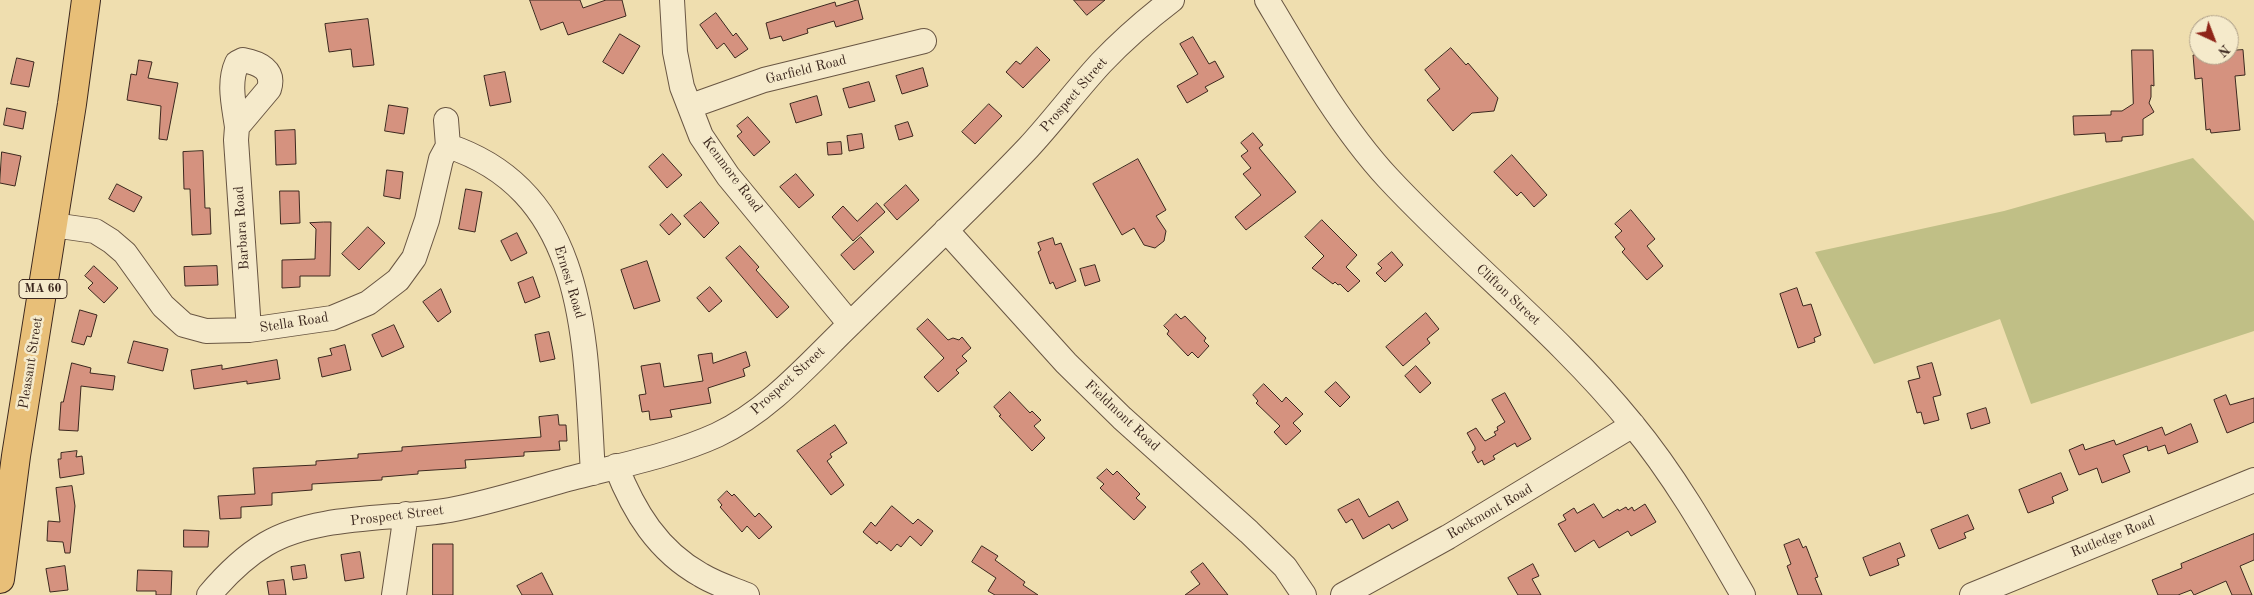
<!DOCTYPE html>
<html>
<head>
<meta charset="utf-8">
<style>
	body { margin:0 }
	#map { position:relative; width:2254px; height:595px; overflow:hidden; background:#efdeaf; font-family:"Old Standard TT",serif }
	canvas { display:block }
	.north { position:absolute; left:2189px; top:15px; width:50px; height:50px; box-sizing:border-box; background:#f5eacb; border:1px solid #ab9c86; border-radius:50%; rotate:137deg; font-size:14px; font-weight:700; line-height:20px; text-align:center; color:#3c281f }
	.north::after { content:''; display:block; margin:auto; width:18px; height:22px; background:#8f2418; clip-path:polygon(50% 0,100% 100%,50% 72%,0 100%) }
</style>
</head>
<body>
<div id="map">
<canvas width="2254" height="595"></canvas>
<div class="north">N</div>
</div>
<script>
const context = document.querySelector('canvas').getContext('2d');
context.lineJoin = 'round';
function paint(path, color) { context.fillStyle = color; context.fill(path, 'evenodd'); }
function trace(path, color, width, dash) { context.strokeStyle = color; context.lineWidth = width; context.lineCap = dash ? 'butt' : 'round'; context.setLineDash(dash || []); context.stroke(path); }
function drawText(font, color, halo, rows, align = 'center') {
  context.font = font + ' "Old Standard TT",serif'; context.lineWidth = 5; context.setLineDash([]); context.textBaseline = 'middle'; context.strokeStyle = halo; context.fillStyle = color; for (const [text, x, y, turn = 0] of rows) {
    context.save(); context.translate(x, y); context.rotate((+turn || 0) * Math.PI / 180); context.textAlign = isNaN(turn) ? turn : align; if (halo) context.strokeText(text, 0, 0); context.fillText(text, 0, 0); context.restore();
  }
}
const green = new Path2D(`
	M2193 158 2254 221V331L2031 404 2000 319 1874 364 1815 252 2004 211Z`);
const building = new Path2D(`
	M530 0H580L583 8 606 0H622L626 16 568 35 563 22 541 30Z
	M858 0 863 19 836 27 834 21 807 29 808 33 783 41 781 36 770 39 766 23 835 2 836 6Z
	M1074 0H1105L1087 15Z
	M716 13 733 36 736 33 748 49 735 58 724 43 717 49 700 25Z
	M368 19 374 65 353 67 351 49 329 52 325 24Z
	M620 34 640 46 623 74 603 62Z
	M1193 37 1209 64 1215 61 1224 77 1205 87 1208 91 1187 103 1177 86 1198 74 1180 44Z
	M1037 47 1050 60 1023 88 1006 72 1016 61 1020 64Z
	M1451 48 1466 65 1468 63 1498 98 1494 111 1472 113 1453 131 1427 100 1440 89 1425 70Z
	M2132 50H2153L2154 86 2151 85V97L2149 103 2154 112 2143 119V135L2122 137V141L2106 142 2105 133 2074 135 2073 116 2111 115V111H2122L2133 104Z
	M2243 50 2245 75 2235 76 2240 130 2211 133 2210 129 2206 130 2202 78 2195 79 2193 55H2229V51Z
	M17 58 34 62 29 87 11 84Z
	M139 60 152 62 148 78 178 83 167 140 159 139 161 106 127 100 131 74 136 75Z
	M923 68 928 86 902 94 896 76Z
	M505 72 511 102 490 106 484 76Z
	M869 82 875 101 849 108 843 89Z
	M817 96 822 115 796 123 790 104Z
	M989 104 1002 116 975 144 962 132Z
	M389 105 408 108 404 134 385 131Z
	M7 108 26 112 23 129 4 125Z
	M748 117 770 142 754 156 737 136 742 132 737 126Z
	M908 122 913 136 899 140 895 126Z
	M295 130 296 164 276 165 275 131Z
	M1253 133 1263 145 1259 148 1296 192 1246 230 1235 217 1261 195 1243 174 1251 168 1241 156 1248 151 1241 143Z
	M862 134 864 148 849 151 847 136Z
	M841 142 842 154 828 155 827 143Z
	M203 151 205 208H210L211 234 192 235 190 189H184L183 152Z
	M2 152 21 156 15 186 0 183Z
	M663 154 682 175 667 188 649 167Z
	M1512 155 1547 195 1534 207 1521 192 1517 196 1494 172Z
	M1138 159 1166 210 1156 216 1166 231 1164 241 1155 248 1144 245 1134 228 1122 235 1093 184Z
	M387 170 403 172 400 199 384 196Z
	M796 174 814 195 799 208 780 187Z
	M117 184 142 197 134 212 109 199Z
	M906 185 919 200 897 220 884 205Z
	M466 189 482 192 475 232 459 229Z
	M280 191H299L300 223 281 224Z
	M701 202 719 223 704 238 684 216Z
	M877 203 885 212 853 241 832 217 843 206 857 221Z
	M1631 210 1655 239 1647 246 1663 266 1647 280 1622 252 1625 249 1615 237 1622 231 1615 224Z
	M672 214 681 224 669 235 660 225Z
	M1322 220 1357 255 1346 267 1360 281 1348 292 1340 284 1338 285 1335 282 1333 284 1312 268 1324 256 1305 237Z
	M324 222H331L330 276H300V287L282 288V260L315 259 316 229 310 223Z
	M368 227 385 243 359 270 342 254Z
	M517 233 527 253 511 261 501 241Z
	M861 237 874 252 854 270 841 255Z
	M1053 238 1055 245 1061 243 1076 281 1056 289 1053 282 1050 284 1038 252 1041 250 1038 243Z
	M740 246 759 267 756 270 789 307 777 318 726 258Z
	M1392 252 1403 265 1385 282 1376 273 1382 268 1378 264Z
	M647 261 660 301 634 309 621 270Z
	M1095 265 1100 281 1085 286 1080 269Z
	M94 266 118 288 104 303 88 288 93 283 85 276Z
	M217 266 218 285 185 286 184 267Z
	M533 277 540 297 525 303 518 283Z
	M710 287 722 301 709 312 697 298Z
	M1797 288 1803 306 1811 304 1821 335 1814 338 1815 342 1798 348 1780 294Z
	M441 289 451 312 438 322 423 302Z
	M80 310 97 315 91 337 87 336 84 345 72 342Z
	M1426 313 1439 329 1427 339 1430 343 1403 366 1386 347Z
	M1176 314 1181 319 1185 316 1206 338 1204 341 1209 346 1198 358 1192 352 1188 356 1167 334 1169 331 1164 326Z
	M928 319 948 340 953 338 959 340 962 337 971 348 962 356 967 361 956 370 959 373 938 392 924 377 944 358 917 329Z
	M394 325 404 347 382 357 372 335Z
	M549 332 555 359 540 362 535 335Z
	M134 341 168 349 163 371 128 363Z
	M345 345 351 370 322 377 318 358 332 355 330 349Z
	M746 352 750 366 743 369 745 376 708 388 711 403 670 410 672 417 650 420 649 411 642 412 639 395 646 394 641 366 660 363 664 387 703 381 698 355 712 353 713 363Z
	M277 360 280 379 247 384V381L194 389 191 370 222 365V369Z
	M72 363 91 368 90 373 115 376 113 390 81 386 78 431 59 430 61 402H63Z
	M1932 363 1941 395 1933 397 1939 420 1924 424 1921 412 1917 413 1908 381 1920 378 1917 367Z
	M1416 366 1431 383 1420 393 1405 376Z
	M1336 382 1350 397 1340 407 1325 392Z
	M1264 384 1282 402 1286 397 1303 414 1293 423 1301 431 1286 445 1274 432 1280 426 1256 403 1258 401 1253 395Z
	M1010 392 1030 413 1032 411 1041 420 1034 426 1045 438 1032 451 999 416 1001 415 994 407Z
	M1505 393 1531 439 1517 447 1515 443 1493 456 1495 459 1484 465 1482 460 1478 463 1472 452 1475 450V447L1467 433 1476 428 1485 441 1496 435 1494 432 1498 430 1497 427 1505 422 1492 400Z
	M2226 395 2230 405 2254 398V422L2227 433 2214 400Z
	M1986 408 1990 423 1971 429 1967 414Z
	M558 415 559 425H566L567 441H559L560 450 524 452V456L465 460 466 468 418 471V474L382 477V480L312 484V490L272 493V505L241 507V518L220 519 218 496 255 494 253 468 316 465V461L358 458V454L402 451V447L541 437 539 417Z
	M2191 424 2198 442 2168 454 2165 445 2148 451 2147 446 2123 455 2130 472 2102 483 2097 468 2079 475 2069 450 2083 444 2085 450 2114 440 2116 445 2162 427 2165 435Z
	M835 425 847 443 830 454 832 457 827 461 844 485 831 495 797 451Z
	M77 451 76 457 82 456 84 474 60 478 58 459H61V453Z
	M1107 469 1113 475 1117 471 1140 494 1136 498 1146 507 1134 520 1100 488 1104 484 1097 478Z
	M2061 473 2068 490 2052 497 2054 503 2028 513 2019 490Z
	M72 486 75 506 70 553H65L63 542 47 541 48 521 60 522 56 488Z
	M727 491 732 496 734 494 755 517 759 513 772 527 759 539 747 526 742 532 720 507 722 505 718 500Z
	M1359 499 1369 517 1398 501 1408 520 1392 529 1389 524 1363 539 1352 519 1346 523 1338 510Z
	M1594 504 1603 518 1618 509 1619 511 1626 507 1628 510 1632 507 1634 511 1645 504 1656 522 1631 536 1628 531 1599 548 1594 540 1575 552 1558 524 1566 520 1563 515 1574 508 1577 513Z
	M892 506 913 524 918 519 933 531 921 546 910 536 901 547 897 544 891 551 879 541 877 544 863 532 871 522 875 526Z
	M1968 515 1974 529 1964 533 1966 538 1939 549 1931 530Z
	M184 530 209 531 208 547H184Z
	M2254 534V560L2240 566 2252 595H2232L2226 581 2194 595 2191 590 2178 595H2158L2152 580 2182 568 2181 564Z
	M1799 539 1803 548 1806 546 1818 577 1815 578 1822 595H1798L1787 566 1791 564 1784 545Z
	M1900 543 1905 556 1897 559 1899 565 1870 576 1863 558Z
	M433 544H453V595H433Z
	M982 546 998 556 995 560 1025 582 1023 585 1038 595H995L988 591 996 578 972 562Z
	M360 552 364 578 345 581 341 555Z
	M1203 563 1228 595H1185L1200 584 1191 572Z
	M1533 564 1539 576 1532 579 1541 595H1518L1508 578Z
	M305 565 307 578 293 580 291 567Z
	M65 566 68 590 50 592 46 569Z
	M138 570 172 571 171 595H156V591H137Z
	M542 573 553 595H522L517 586Z
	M284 580 286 595H269L267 582Z`);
const minor = new Path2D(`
	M672 0 675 52 682 87 701 136 728 176 850 324
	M1267 0C1302 59 1341 127 1388 178 1467 263 1559 334 1632 424 1675 476 1709 536 1743 595
	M691 106 764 80 924 41
	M237 127C234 105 228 83 237 63L243 60C259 63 275 70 269 89L237 127 236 140 249 330
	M448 146C591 193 585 348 593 473
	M53 225 95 231 111 241 125 253 163 306 184 325 206 331 249 330 332 318 368 303 398 280 414 258 427 220 441 159 448 146 446 120
	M946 230 1066 363 1122 418 1249 532 1285 567 1304 595
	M616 466C634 512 658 551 701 575 716 584 732 589 747 595
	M209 595C225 576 244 557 266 544 317 514 393 520 450 510 492 502 534 488 576 477 622 465 673 455 717 435 768 411 808 365 848 326 908 267 970 209 1028 148 1054 120 1076 90 1101 63 1123 40 1147 19 1172 0
	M394 595 406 514
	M1343 595 1448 537 1633 425
	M1972 595 2254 480`);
const major = new Path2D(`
	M0 579 16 456 72 104 86 0`);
const shields = [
	[43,289,48]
];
const shieldNames = [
	["MA 60",43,289]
];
const streetNames = [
	["Garfield Road",806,70,-14],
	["Prospect Street",1074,95,-49],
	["Kenmore Road",732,175,53],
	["Barbara Road",242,228,-94],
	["Ernest Road",569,282,73],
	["Clifton Street",1508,295,43],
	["Stella Road",294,323,-9],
	["Pleasant Street",31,363,-81],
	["Prospect Street",788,381,-42],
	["Fieldmont Road",1122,416,43],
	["Rockmont Road",1490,512,-30],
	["Prospect Street",397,516,-7],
	["Rutledge Road",2113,537,-22]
];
paint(green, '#c0bf86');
paint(building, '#d5927f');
trace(building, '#3c281f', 1);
trace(minor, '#695643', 26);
trace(major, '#3c281f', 30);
trace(minor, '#f5eacb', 24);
trace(major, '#e8bf78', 28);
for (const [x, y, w] of shields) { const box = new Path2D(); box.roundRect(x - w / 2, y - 9.5, w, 19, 4); context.fillStyle = '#f5eacb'; context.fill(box); trace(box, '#3c281f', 1); }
drawText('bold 12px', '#3c281f', null, shieldNames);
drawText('14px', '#3c281f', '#f5eacb', streetNames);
</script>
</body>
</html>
